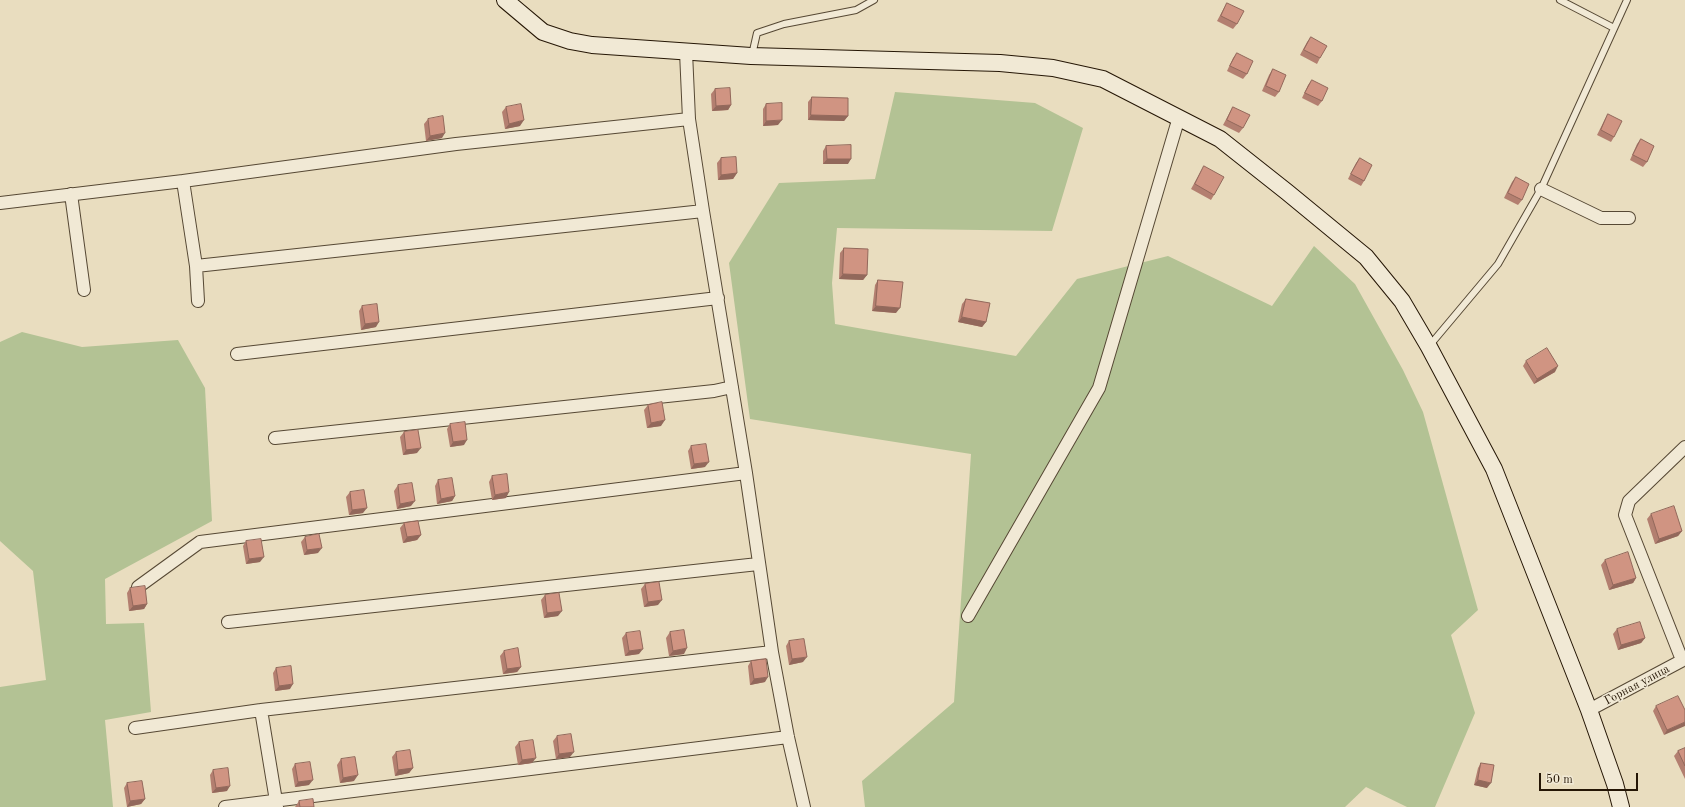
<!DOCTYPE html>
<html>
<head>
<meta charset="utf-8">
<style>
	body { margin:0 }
	#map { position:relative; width:1685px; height:807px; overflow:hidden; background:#e9ddbf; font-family:"Old Standard TT",serif }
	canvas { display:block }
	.scale { position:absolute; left:1539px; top:773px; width:99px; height:18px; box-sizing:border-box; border:2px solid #251605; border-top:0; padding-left:5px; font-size:12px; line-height:14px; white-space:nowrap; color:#251605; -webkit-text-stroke:3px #f1e9d5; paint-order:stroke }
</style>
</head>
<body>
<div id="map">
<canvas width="1685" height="807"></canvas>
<div class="scale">50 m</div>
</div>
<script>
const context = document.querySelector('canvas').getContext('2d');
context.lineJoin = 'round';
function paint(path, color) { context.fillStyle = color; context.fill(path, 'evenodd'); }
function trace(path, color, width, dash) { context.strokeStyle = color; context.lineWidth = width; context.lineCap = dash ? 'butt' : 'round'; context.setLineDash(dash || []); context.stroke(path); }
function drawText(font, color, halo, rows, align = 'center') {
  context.font = font + ' "Old Standard TT",serif'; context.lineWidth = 3; context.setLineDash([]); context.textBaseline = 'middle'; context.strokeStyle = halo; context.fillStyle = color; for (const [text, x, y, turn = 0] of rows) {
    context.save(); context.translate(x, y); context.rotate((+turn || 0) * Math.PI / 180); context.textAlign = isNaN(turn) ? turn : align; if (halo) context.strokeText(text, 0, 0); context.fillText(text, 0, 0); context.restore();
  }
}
const green = new Path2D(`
	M895 92 1035 103 1083 128 1052 231 837 228 832 283 835 324 1016 356 1077 279 1168 256 1272 306 1314 246 1355 284 1403 370 1423 412 1478 610 1451 635 1475 713 1435 807H1407L1366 787 1345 807H865L862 781 954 702 971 454 750 419 729 263 779 183 875 179Z
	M22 332 82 347 178 340 205 388 212 521 105 579 106 624 144 623 151 712 105 720 113 807H0V687L46 680 33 571 0 541V342Z`);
const service = new Path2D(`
	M1560 0 1614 28
	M752 55 757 33 784 24 856 10 874 0
	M1430 345 1498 264 1541 189 1627 0`);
const minor = new Path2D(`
	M686 52 689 119 703 211 746 473 772 652 788 737 804 807
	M183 181 196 266 198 301
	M1541 189 1601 218H1629
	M71 194 84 290
	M0 203 183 181 456 144 689 119
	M196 266 703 211
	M237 354 718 298
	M275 438 714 391 732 387
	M138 587 200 542 746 473
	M968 616 1099 388 1179 117
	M228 622 758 564
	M1682 660 1625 515 1629 501 1685 447
	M261 710 277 807
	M1589 710 1685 659
	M135 728 261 710 772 652
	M225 807 788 737`);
const secondary = new Path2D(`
	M505 0 543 32 570 41 592 45 751 56 1000 63 1053 68 1103 79 1220 139 1287 192 1366 257 1402 301 1429 347 1494 469 1589 710 1615 784 1621 807`);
const wall = new Path2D(`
	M1227 3 1237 24 1233 29 1217 21 1224 8Z
	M1311 37 1320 58 1317 64 1300 55 1307 42Z
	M1237 53 1247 74 1243 79 1227 71 1233 58Z
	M1273 69 1279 92 1275 97 1262 91 1269 75Z
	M1312 80 1322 101 1318 106 1302 98 1308 85Z
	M715 89 731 105 728 110 712 111 711 94Z
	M812 97 848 116 844 121 808 120V102Z
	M766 104 778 125 763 126V109Z
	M506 107 520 126 505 129 502 112Z
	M1233 107 1243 128 1239 133 1223 125 1230 112Z
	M1608 114 1614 137 1611 142 1597 135 1605 119Z
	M428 119 442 138 426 141 424 124Z
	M1641 139 1647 162 1643 167 1630 160 1637 144Z
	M826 146 848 164H823V151Z
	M721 158 737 173 733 179 718 180 717 163Z
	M1360 158 1364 181 1361 186 1348 179 1356 163Z
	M1204 166 1214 195 1211 200 1191 189 1201 171Z
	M1516 177 1522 200 1518 205 1504 198 1512 182Z
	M844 248 867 275 863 280 839 279 840 253Z
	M878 280 896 313 872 311 875 285Z
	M966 299 986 322 982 327 958 322 962 304Z
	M362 306 376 327 361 330 359 311Z
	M1526 361 1555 372 1534 384 1523 366Z
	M648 405 661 426 647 428 644 410Z
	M450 424 464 445 450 447 447 429Z
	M404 432 417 453 403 455 400 437Z
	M691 446 705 467 691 469 688 451Z
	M492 476 506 498 492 500 489 482Z
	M438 480 455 496 452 501 437 504 435 486Z
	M398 485 411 506 397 509 394 491Z
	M350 492 363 513 349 515 346 497Z
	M1651 514 1682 531 1678 536 1655 544 1647 519Z
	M404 523 421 535 417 540 403 543 400 528Z
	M305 537 318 553 304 555 301 542Z
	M246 541 260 562 246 564 243 546Z
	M1605 560 1636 578 1633 583 1609 590 1601 565Z
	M645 584 658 605 644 607 641 589Z
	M130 588 147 604 144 609 129 611 127 593Z
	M545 595 558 616 544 618 541 600Z
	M1617 629 1645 638 1641 643 1618 650 1613 634Z
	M670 632 684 654 669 656 666 638Z
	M626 633 639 654 625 656 622 638Z
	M789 641 803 662 789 665 786 646Z
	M504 651 521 667 517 672 503 674 500 656Z
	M751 661 765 682 750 685 748 666Z
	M276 668 290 689 275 691 273 673Z
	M1656 706 1685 710 1664 735 1653 711Z
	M557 736 570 757 556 759 553 741Z
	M519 742 532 763 518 765 515 747Z
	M1685 748V779L1674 756 1678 751Z
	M396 752 413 768 409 773 395 776 392 757Z
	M341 759 354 781 340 783 337 765Z
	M1481 763 1487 788 1474 785 1478 768Z
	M295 764 309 785 295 787 292 769Z
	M213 770 227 791 212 793 210 775Z
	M127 783 145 799 141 804 127 807 124 788Z
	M299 801 314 807H295Z`);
const shadedWall = new Path2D(`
	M731 105 728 110 712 111 716 106Z
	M811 115 848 116 844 121 808 120Z
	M524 120 520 126 505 129 509 124Z
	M782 120 778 125 763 126 766 121Z
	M445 133 442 138 426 141 430 136Z
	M827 159H851L848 164H823Z
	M737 173 733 179 718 180 721 175Z
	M843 274 867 275 863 280 839 279Z
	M876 306 900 308 896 313 872 311Z
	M962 317 986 322 982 327 958 322Z
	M379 322 376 327 361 330 365 324Z
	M1558 366 1555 372 1534 384 1537 379Z
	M665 420 661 426 647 428 651 423Z
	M467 440 464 445 450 447 453 442Z
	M421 448 417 453 403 455 406 450Z
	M709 462 705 467 691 469 694 464Z
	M509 492 506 498 492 500 495 495Z
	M455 496 452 501 437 504 441 499Z
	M415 501 411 506 397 509 400 504Z
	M367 508 363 513 349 515 352 510Z
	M1682 531 1678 536 1655 544 1659 539Z
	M421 535 417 540 403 543 407 537Z
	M322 548 318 553 304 555 307 550Z
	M264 557 260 562 246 564 249 559Z
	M1636 578 1633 583 1609 590 1613 585Z
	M662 600 658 605 644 607 648 602Z
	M147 604 144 609 129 611 133 606Z
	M562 611 558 616 544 618 547 613Z
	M1645 638 1641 643 1618 650 1621 645Z
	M687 648 684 654 669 656 673 651Z
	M643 649 639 654 625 656 629 651Z
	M807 657 803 662 789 665 792 659Z
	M521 667 517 672 503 674 507 669Z
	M768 677 765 682 750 685 754 679Z
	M293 684 290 689 275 691 279 686Z
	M1685 722V726L1664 735 1667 730Z
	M574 752 570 757 556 759 559 754Z
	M536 758 532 763 518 765 522 760Z
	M413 768 409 773 395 776 398 770Z
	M358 775 354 781 340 783 343 778Z
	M313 780 309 785 295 787 298 782Z
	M1478 780 1491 783 1487 788 1474 785Z
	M230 786 227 791 212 793 216 788Z
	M145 799 141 804 127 807 130 801Z`);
const building = new Path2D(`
	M1227 3 1244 11 1237 24 1221 16Z
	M1311 37 1327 46 1320 58 1304 50Z
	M1237 53 1253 61 1247 74 1230 66Z
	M1273 69 1286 75 1279 92 1266 86Z
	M1312 80 1328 88 1322 101 1305 93Z
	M730 88 731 105 716 106 715 89Z
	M812 97 848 98V116L811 115Z
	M782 103V120L766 121V104Z
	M521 104 524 120 509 124 506 107Z
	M1233 107 1250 115 1243 128 1227 120Z
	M1608 114 1622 121 1614 137 1601 130Z
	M443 116 445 133 430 136 428 119Z
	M1641 139 1654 146 1647 162 1633 155Z
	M851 145V159H827L826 146Z
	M736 157 737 173 721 175V158Z
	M1360 158 1372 165 1364 181 1351 174Z
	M1204 166 1224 177 1214 195 1195 184Z
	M1516 177 1529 184 1522 200 1508 193Z
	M844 248 868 249 867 275 843 274Z
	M878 280 903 282 900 308 876 306Z
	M966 299 990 303 986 322 962 317Z
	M377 304 379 322 365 324 362 306Z
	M1547 348 1558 366 1537 379 1526 361Z
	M662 402 665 420 651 423 648 405Z
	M465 422 467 440 453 442 450 424Z
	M418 430 421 448 406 450 404 432Z
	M706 444 709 462 694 464 691 446Z
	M507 474 509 492 495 495 492 476Z
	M452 478 455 496 441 499 438 480Z
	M412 483 415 501 400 504 398 485Z
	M364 490 367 508 352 510 350 492Z
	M1674 506 1682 531 1659 539 1651 514Z
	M418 521 421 535 407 537 404 523Z
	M319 534 322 548 307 550 305 537Z
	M261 539 264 557 249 559 246 541Z
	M1628 552 1636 578 1613 585 1605 560Z
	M659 582 662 600 648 602 645 584Z
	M145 586 147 604 133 606 130 588Z
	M559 593 562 611 547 613 545 595Z
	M1640 622 1645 638 1621 645 1617 629Z
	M684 630 687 648 673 651 670 632Z
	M640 631 643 649 629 651 626 633Z
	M804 639 807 657 792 659 789 641Z
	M518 648 521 667 507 669 504 651Z
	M766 659 768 677 754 679 751 661Z
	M291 666 293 684 279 686 276 668Z
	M1678 696 1685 710V722L1667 730 1656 706Z
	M571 734 574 752 559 754 557 736Z
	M533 740 536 758 522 760 519 742Z
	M1685 748V766L1678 751Z
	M410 750 413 768 398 770 396 752Z
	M355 757 358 775 343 778 341 759Z
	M310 762 313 780 298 782 295 764Z
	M1481 763 1494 765 1491 783 1478 780Z
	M228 768 230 786 216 788 213 770Z
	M142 781 145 799 130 801 127 783Z
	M313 799 314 807H300L299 801Z`);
const streetNames = [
	["Горная улица",1637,685,-28]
];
paint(green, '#b3c294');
trace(service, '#564834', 8);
trace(minor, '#564834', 14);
trace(secondary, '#251605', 18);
trace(service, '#f1e9d5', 6);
trace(minor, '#f1e9d5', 12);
trace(secondary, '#f1e9d5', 16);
paint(wall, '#b37f70');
paint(shadedWall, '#92685b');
paint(building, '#d09482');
trace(building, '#92685b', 1);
drawText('12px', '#251605', '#f1e9d5', streetNames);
</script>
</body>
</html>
